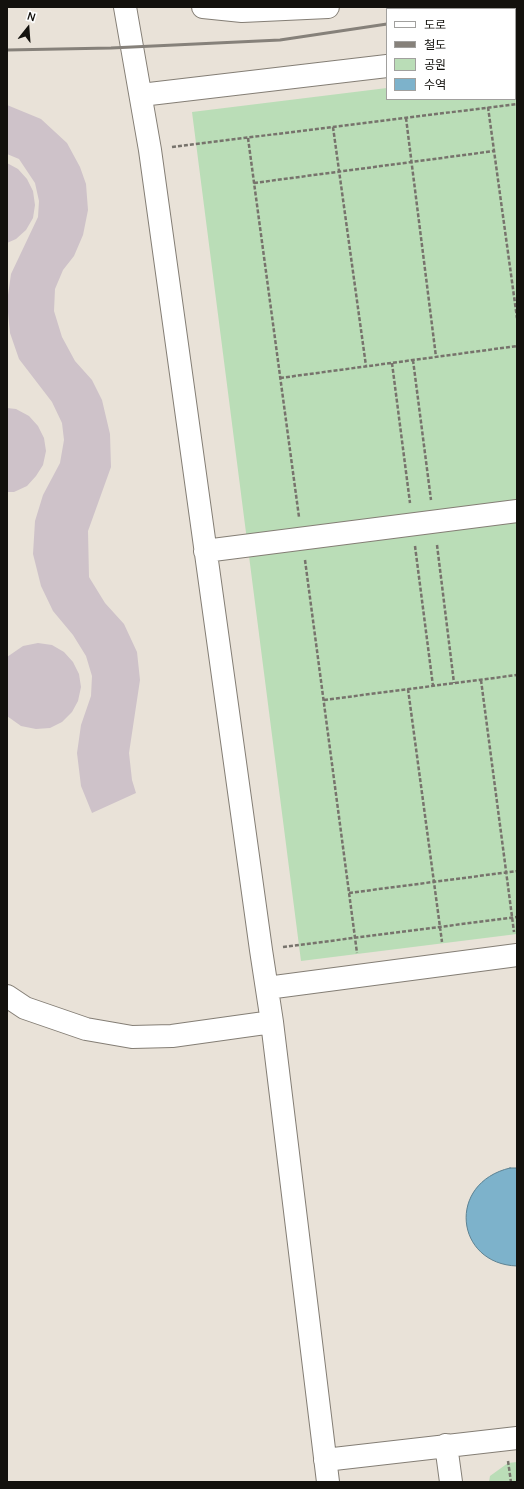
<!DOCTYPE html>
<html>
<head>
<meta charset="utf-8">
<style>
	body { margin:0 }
	#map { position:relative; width:524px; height:1489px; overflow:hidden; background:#e9e2d8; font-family:Manrope,"Noto Sans KR",sans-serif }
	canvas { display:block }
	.frame { position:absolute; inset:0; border:8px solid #13110d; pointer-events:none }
	.legend { position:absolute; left:386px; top:8px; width:130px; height:92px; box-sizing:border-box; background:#fff; border:1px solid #a1a09e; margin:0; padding:5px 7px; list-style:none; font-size:12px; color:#13110d }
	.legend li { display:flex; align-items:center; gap:8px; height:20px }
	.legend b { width:20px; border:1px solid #a1a09e }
	.north { position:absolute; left:8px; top:8px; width:40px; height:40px; -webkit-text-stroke:3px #fff; paint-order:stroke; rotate:17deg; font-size:11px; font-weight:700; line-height:16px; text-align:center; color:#13110d }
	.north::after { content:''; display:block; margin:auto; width:14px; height:18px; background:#13110d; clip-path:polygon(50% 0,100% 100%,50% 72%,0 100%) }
</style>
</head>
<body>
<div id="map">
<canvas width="524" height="1489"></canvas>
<div class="frame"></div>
<ul class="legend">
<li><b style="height:5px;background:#fff"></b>도로</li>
<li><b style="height:5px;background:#86817a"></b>철도</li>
<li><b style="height:11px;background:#baddb7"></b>공원</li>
<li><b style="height:11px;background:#7db2cb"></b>수역</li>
</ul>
<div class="north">N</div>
</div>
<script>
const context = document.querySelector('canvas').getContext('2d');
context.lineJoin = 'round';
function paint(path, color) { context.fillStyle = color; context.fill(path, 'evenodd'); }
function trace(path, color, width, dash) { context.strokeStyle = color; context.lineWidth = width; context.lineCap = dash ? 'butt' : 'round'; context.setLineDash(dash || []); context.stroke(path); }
const green = new Path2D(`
	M515 72H517V934L301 961 192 112 387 88V99H515Z
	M517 1462V1482H489L490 1476 508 1463Z`);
const water = new Path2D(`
	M510 1168H517V1266C455 1264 446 1183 510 1168Z`);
const building = new Path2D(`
	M7 105 41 119 67 143 80 167 86 184 88 210 83 235 74 256 63 270 55 289 54 311 62 337 75 361 92 380 102 400 110 434 111 467 88 531 89 577 105 603 124 624 137 652 140 680 129 753 132 780 136 793 92 813 81 786 77 753 81 725 91 696 92 676 86 656 73 635 53 611 41 586 33 554 35 521 43 495 60 463 64 440 62 423 52 402 19 359 10 333 7 302 11 274 38 217 39 201 35 183 19 159 7 154Z
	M7 163 18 169 27 179 33 191 35 205 33 218 26 230 16 239 7 243Z
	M7 408 16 409 29 416 38 426 44 438 46 451 43 465 36 476 27 486 14 492H7Z
	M38 643 52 645 64 652 73 662 79 674 81 687 78 701 72 712 62 722 50 728 36 729 21 726 7 716V657L23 646Z`);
const path = new Path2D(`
	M488 107 517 318
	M406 118 436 357
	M333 127 366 366
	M248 138 299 517
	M172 147 517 104
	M254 183 494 151
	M413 360 431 500
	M392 363 410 503
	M280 378 517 346
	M437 545 454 683
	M415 546 433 686
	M305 560 357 953
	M481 680 514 932
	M408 689 442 942
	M324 700 517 675
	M349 893 517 871
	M283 947 517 917
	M508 1461 511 1482`);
const minor = new Path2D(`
	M125 7 150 150 261 950 272 1022 328 1482
	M203 7 242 11 328 7
	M515 51H517
	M141 95 387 66
	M205 551 517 511
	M267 988 517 955
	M7 996 25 1008 86 1029 132 1037 172 1036 272 1022
	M446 1445 451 1482
	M325 1460 517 1438`);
const rail = new Path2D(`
	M471 9 480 7
	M7 50 111 48 280 40 387 24`);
paint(green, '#baddb7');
paint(water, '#7db2cb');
trace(water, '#5d8292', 1);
paint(building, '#cec2c9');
trace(minor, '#847e75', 24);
trace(path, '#77736c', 2.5, [4, 2]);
trace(minor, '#fff', 22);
trace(rail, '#86817a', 3);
</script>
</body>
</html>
